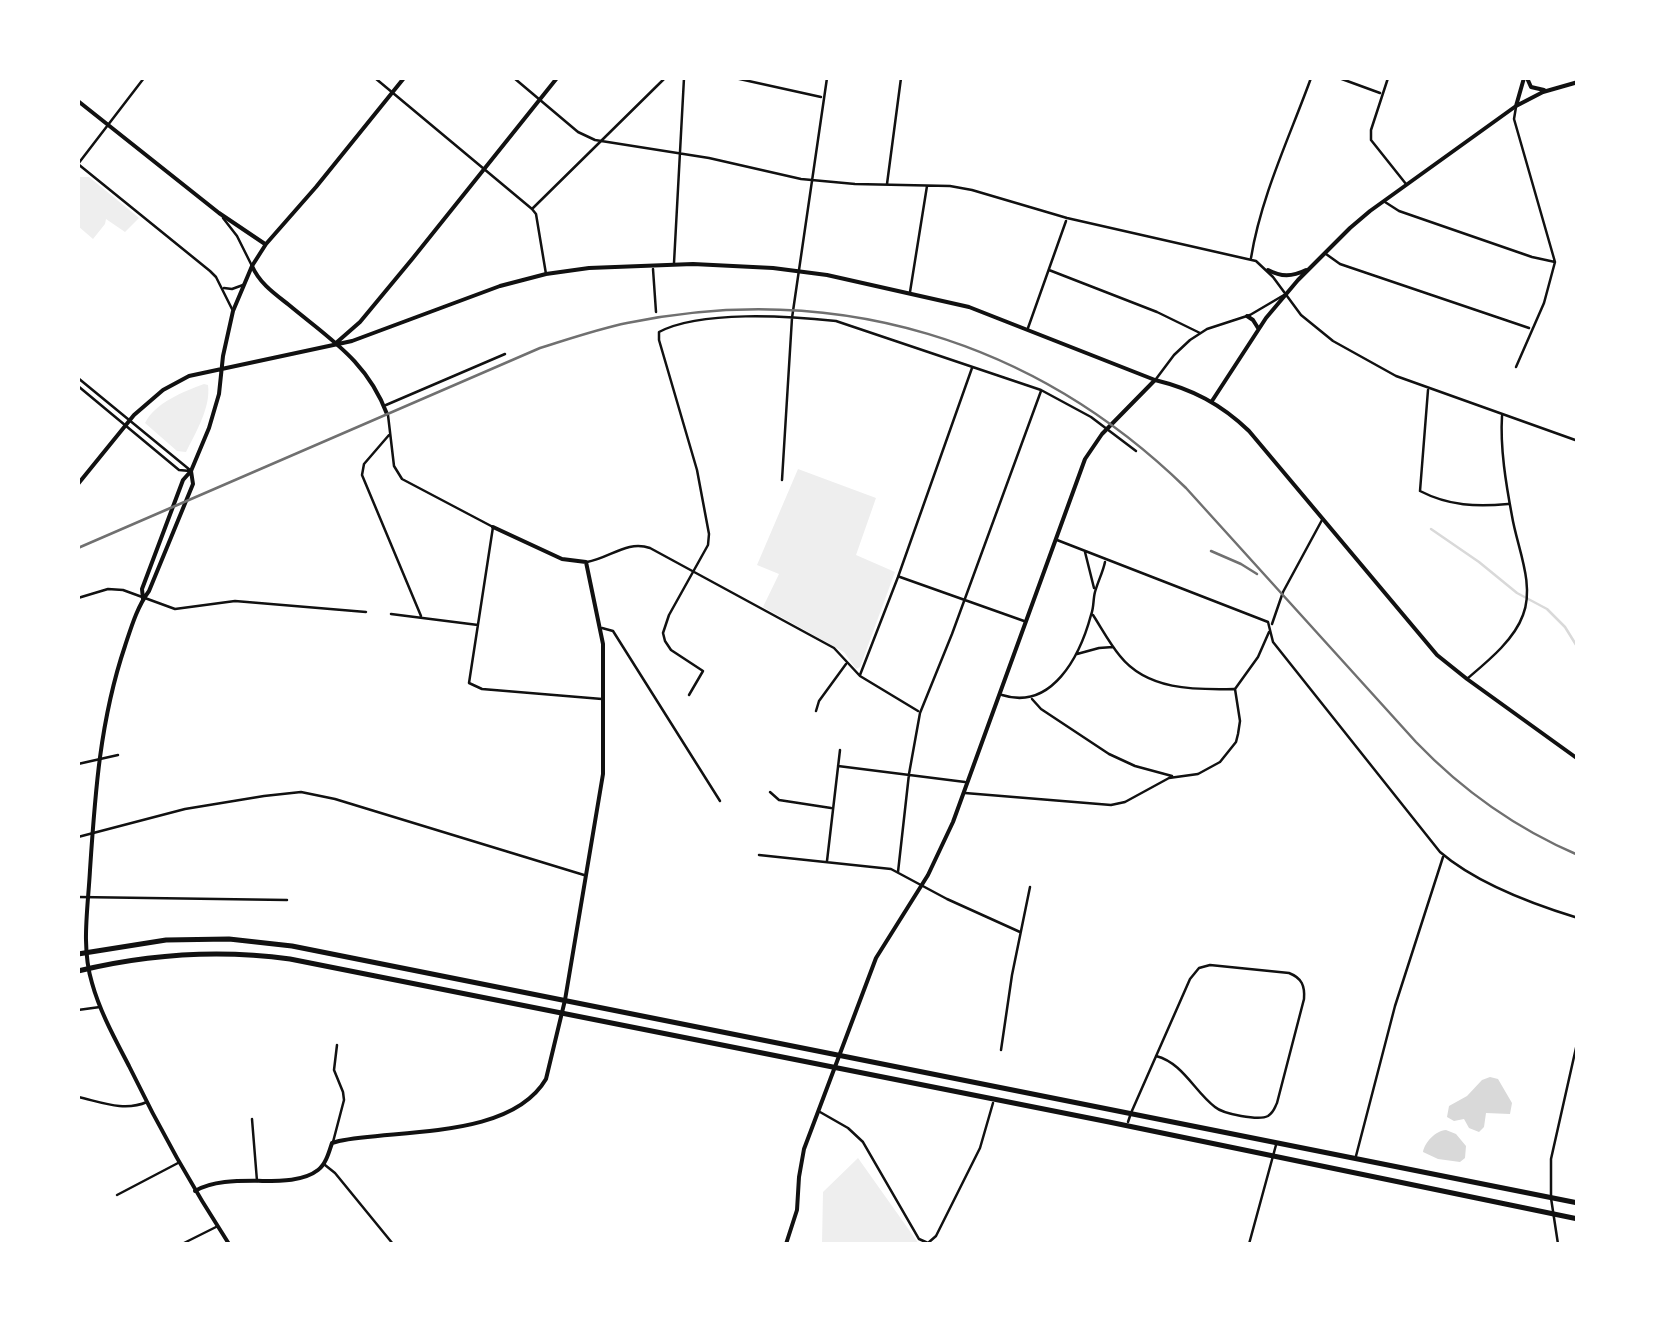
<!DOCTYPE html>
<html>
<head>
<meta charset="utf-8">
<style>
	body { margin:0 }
	#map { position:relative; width:1655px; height:1322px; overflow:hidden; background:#fff; font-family:Rubik,sans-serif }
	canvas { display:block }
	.frame { position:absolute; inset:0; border:80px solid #fff; pointer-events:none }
</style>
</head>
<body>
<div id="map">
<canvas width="1655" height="1322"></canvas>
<div class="frame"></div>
</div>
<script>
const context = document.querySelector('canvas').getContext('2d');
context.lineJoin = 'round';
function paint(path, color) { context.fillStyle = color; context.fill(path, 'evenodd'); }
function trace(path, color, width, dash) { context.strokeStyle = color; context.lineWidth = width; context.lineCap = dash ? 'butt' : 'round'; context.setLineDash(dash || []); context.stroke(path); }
const green = new Path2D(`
	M78 177H89L139 218 125 232 106 219 105 224 93 239 78 226Z
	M204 384 208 385C211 407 196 432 186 452L177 451 145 423C156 402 183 392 204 384Z
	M798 469 876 498 856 555 895 572 860 667 856 669 844 652 763 607 779 574 757 565Z
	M858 1158 919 1244H822L823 1192Z`);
const water = new Path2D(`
	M1490 1077 1498 1079 1512 1103 1510 1114 1486 1113 1484 1127 1479 1132 1469 1128 1464 1119 1454 1121 1447 1117 1449 1106 1467 1096 1482 1080Z
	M1446 1130 1456 1134 1466 1146 1465 1158 1460 1162 1438 1159 1423 1152C1425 1142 1435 1131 1446 1130Z`);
const stream = new Path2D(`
	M1431 529 1479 562 1517 593 1547 609 1565 627 1578 648`);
const minor = new Path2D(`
	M144 78 78 164 210 271 216 277 232 309
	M375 78 532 209 536 214 546 274
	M514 78 578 132 595 140 709 158 801 179 855 184 950 186 972 190 1067 218 1256 261 1273 277 1301 315 1333 341 1396 376 1578 441
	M735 78 821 97
	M1339 78 1380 93
	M1388 78 1371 130V140L1406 184
	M887 184 901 78
	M1385 202 1399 211 1532 257 1555 262
	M533 208 665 78
	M223 218 237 236 252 266
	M1326 254 1340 264 1529 328
	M1251 258C1261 196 1290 136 1311 78
	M674 263 684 78
	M653 269 656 312
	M1049 270 1157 312 1200 333
	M224 288 232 289 243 285
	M910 292 927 186
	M1028 328 1066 221
	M1516 367 1544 303 1555 262 1514 119 1516 107
	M78 378 190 470
	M1156 379 1174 355 1190 340 1207 329 1250 315 1284 295
	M78 386 179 470 190 471
	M1428 390 1420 491C1449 506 1477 507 1508 504
	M386 405 505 354
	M388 415 394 466 402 479 493 527 469 683 482 689 602 699
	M389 435 364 464 362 475 421 616
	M782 480 792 318 827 78
	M1057 540 1268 622 1273 642 1440 852C1476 883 1532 904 1578 918
	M1085 552 1094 588
	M587 562C610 558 627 540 650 548L834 648 860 676 918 711
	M900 577 1024 621
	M78 598 108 589 123 590 175 609 235 601 366 612
	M391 614 478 625
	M1093 615C1102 629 1110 644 1120 656 1147 690 1194 690 1234 689
	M1272 624 1283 592 1322 520
	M602 628 613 631 720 801
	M1077 654 1099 648 1113 647
	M860 675 898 577 972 368
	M1468 678C1488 661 1514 640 1523 615 1535 584 1517 547 1512 516 1506 484 1500 448 1502 416
	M689 695 703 671 671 650 665 641 663 633 669 615 708 545 709 534 697 470 659 340V332C701 310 789 316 836 321L1041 390 1091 417 1136 451
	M1002 695C1052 711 1080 656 1091 615 1094 608 1093 599 1095 592 1098 581 1103 572 1105 562
	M1032 699 1041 709 1109 754 1135 766 1172 776
	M816 711 819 701 846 664
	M78 764 118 755
	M838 766 965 782
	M770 792 779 800 831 808
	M965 793 1111 805 1125 802 1169 778 1198 774 1220 762 1236 742 1238 734 1240 721 1235 689 1258 657 1269 632
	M78 837 185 809 264 796 301 792 335 799 584 875
	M759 855 891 869 947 899 1020 932
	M827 861 840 750
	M898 872 909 774 920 713 952 634 1041 391
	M78 897 287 900
	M78 1010 100 1007
	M1001 1050 1012 975 1030 887
	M78 1097C101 1102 124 1112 147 1102
	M820 1112 848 1128 863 1142 919 1239 928 1243 936 1236 980 1148 993 1103
	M252 1119 257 1181
	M1128 1122 1131 1113 1190 979 1199 968 1210 965 1289 973C1302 978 1305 986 1304 999L1277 1103C1274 1109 1274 1112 1268 1116 1259 1121 1223 1114 1215 1107 1194 1091 1183 1063 1156 1056
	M333 1142 344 1100 343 1092 334 1070 337 1045
	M1356 1156 1395 1006 1443 857
	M325 1165 335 1173 393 1244
	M117 1195 178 1163
	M182 1244 216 1227
	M1249 1244 1276 1145
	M1558 1244 1551 1198V1159L1578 1039`);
const tertiary = new Path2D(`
	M78 101 219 213 265 244
	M252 266C260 284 275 294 289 305 331 340 367 361 387 414
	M195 1191C230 1170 290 1192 318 1170 326 1164 329 1152 332 1143L339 1141C399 1129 511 1139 546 1079L565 1000 603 774V644L586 562 562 559 493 527
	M786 1244 797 1210 799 1177 804 1149 876 958 928 875 953 822 1085 459 1102 434 1155 380`);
const secondary = new Path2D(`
	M1527 78 1531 87 1544 90
	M1516 106 1524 78
	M1268 270C1281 277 1292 277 1306 270
	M1247 316 1253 320 1258 328
	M336 343 360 322 413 258 557 78
	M1212 401 1266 318 1298 280 1350 228 1370 211 1516 106 1543 92 1578 82
	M78 484 134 415 163 390 189 376 352 341 500 286 546 274 589 268 693 264 773 268 827 275 969 307 1155 380C1192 389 1221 404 1249 431L1437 655 1467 679 1578 759
	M143 599 142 589 183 480 191 471
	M229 1244C192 1187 159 1128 129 1066 115 1039 100 1012 92 983 81 947 88 908 90 870 95 794 100 720 125 646 131 628 137 607 149 591L193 484 191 471 209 428 219 394 223 356 233 311 252 266 266 244 316 187 404 78`);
const primary = new Path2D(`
	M78 954 166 940 229 939 292 946 1578 1203
	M78 971C148 954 217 949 290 959L1109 1122 1578 1219`);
const rail = new Path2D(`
	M78 548 540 348C569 339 598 329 627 323 836 280 1034 340 1186 488L1416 742C1463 791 1515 828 1578 855
	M1211 551 1241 564 1257 574`);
paint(green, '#eee');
paint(water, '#d9d9d9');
trace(stream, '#d9d9d9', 2.5);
trace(minor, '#111', 2.5);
trace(tertiary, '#111', 4);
trace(secondary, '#111', 4);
trace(primary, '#111', 5);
trace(rail, '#707070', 2.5);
</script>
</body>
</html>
